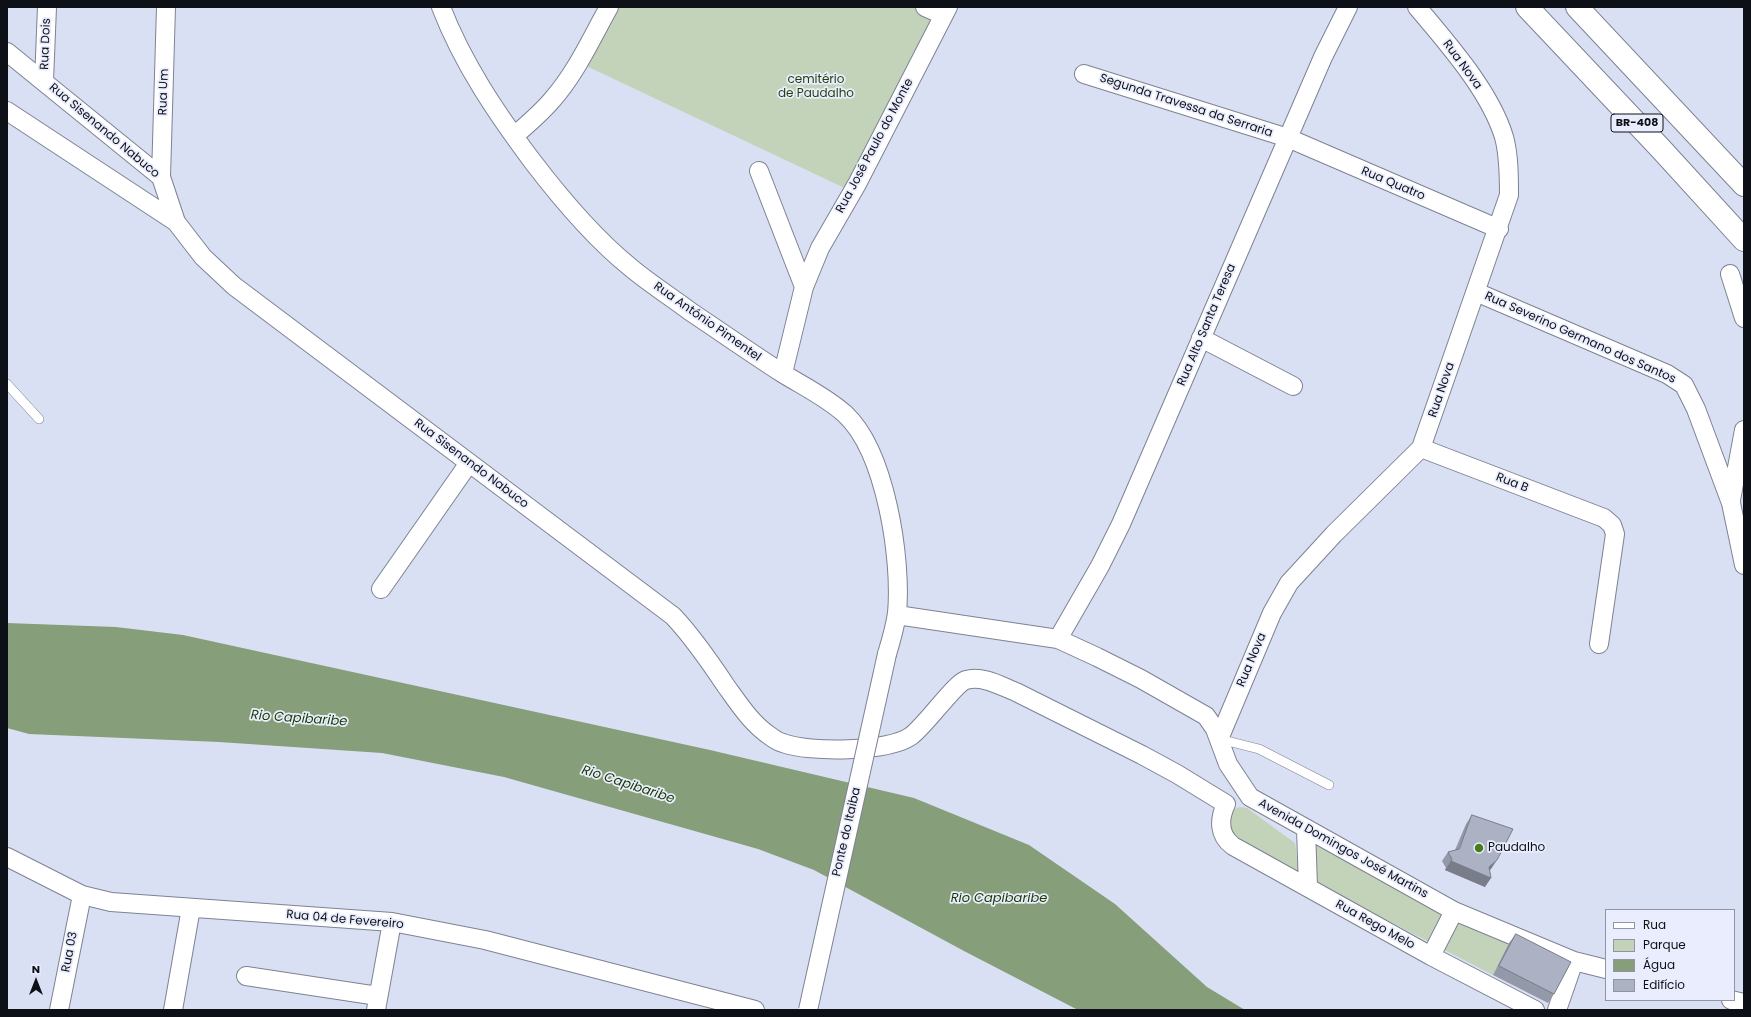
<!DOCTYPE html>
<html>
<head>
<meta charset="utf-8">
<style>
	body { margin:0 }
	#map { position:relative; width:1751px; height:1017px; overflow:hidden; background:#dae0f3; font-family:Poppins,sans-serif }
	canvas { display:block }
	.frame { position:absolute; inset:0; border:8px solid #0e1017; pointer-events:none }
	.legend { position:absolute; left:1605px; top:909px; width:130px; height:92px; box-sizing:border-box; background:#e9edfd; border:1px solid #9195a1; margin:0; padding:5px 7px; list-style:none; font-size:12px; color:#0e1017 }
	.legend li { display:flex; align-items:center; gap:8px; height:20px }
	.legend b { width:20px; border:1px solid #9195a1 }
	.north { position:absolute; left:16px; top:961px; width:40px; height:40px; -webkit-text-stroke:3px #e9edfd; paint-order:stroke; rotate:0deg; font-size:11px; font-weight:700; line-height:16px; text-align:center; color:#0e1017 }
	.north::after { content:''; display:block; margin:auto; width:14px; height:18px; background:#0e1017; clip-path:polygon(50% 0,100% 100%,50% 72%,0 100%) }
</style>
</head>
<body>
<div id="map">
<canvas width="1751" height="1017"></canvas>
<div class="frame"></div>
<ul class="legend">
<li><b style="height:5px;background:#fff"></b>Rua</li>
<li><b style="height:11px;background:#c2d3b9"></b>Parque</li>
<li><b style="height:11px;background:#869e7a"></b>Água</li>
<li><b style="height:11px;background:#acb2c4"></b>Edifício</li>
</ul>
<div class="north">N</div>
</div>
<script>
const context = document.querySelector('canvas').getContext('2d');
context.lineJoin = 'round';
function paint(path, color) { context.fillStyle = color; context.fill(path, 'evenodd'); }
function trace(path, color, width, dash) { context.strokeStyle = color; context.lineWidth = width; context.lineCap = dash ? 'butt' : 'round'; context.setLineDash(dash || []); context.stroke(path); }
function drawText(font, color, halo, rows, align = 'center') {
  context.font = font + ' Poppins,sans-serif'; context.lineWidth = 3.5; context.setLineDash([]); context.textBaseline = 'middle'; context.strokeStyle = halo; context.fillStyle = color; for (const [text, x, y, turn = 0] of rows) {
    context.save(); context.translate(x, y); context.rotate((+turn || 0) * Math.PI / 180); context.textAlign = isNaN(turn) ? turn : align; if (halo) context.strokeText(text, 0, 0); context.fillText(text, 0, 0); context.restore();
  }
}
const green = new Path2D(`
	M610 7H921L942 16 853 192 580 63Z
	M1239 807 1247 808 1295 843 1299 872 1292 873 1231 844 1229 830 1231 811Z
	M1315 844 1509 943 1493 975 1317 884Z`);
const water = new Path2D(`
	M7 623 116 627 183 635 710 750 914 798 1029 845 1115 904 1207 987 1245 1010H1078L964 951 814 870 758 849 504 777 382 753 219 742 29 734 7 728Z`);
const service = new Path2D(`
	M7 384 39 419
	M1219 739 1259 749 1329 785`);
const minor = new Path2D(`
	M441 7C463 64 497 114 533 162 562 200 593 237 630 267 649 283 671 297 691 312 721 332 751 353 782 373 803 386 826 397 845 414 886 452 902 560 897 613 895 627 891 641 887 654
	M925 7 943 15
	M7 52 161 177 176 222 203 257 234 286 673 616C693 637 710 662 726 686 739 704 751 723 770 736 774 739 779 742 783 743 809 753 889 752 911 736 926 725 955 683 966 680 982 675 1001 686 1016 692L1142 755 1177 774 1226 804C1219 819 1218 835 1233 846L1431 956 1535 1010
	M1084 74 1288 138 1499 229
	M44 81 47 7
	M7 111 176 222
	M514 136C527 125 541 113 552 100 576 73 591 39 609 7
	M759 171 804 287
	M161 177 166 7
	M1730 274 1744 318
	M1476 292 1667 374 1684 385 1696 409 1731 503 1744 565
	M1201 338 1293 386
	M783 373 804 287 820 248 857 184 948 7
	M1421 448 1604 518 1612 525 1615 534 1599 644
	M1731 500 1744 430
	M381 589 469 463
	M897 615 1058 639 1097 657 1141 679 1206 716 1215 729 1228 764 1250 797 1454 911 1574 961 1606 969
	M1058 639 1100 566 1121 524 1323 57 1348 7
	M1219 739 1272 613 1289 583 1334 534 1421 448 1509 195C1509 177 1509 155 1504 137 1490 91 1448 44 1417 7
	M1306 829 1308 887
	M7 857 82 895 111 902 392 922 485 940 755 1010
	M1431 956 1454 911
	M246 976 378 996
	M1731 1000 1744 1003
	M59 1010 82 895
	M173 1010 191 908
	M376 1010 392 922
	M1557 1010 1574 961`);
const trunk = new Path2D(`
	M1527 7 1661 149 1744 240
	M1577 7 1744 185`);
const minorBridge = new Path2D(`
	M808 1010 887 654`);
const wall = new Path2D(`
	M1472 815 1491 869 1489 870 1485 887 1445 870 1446 868 1442 861 1448 852 1455 850 1466 824Z
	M1516 934 1554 994 1548 1003 1493 975 1509 943Z`);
const shadedWall = new Path2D(`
	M1497 860 1491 869 1484 875 1491 878 1485 887 1445 870 1451 861Z`);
const building = new Path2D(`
	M1472 815 1513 829 1497 860 1489 867 1491 878 1451 861 1452 859 1448 852 1459 849Z
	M1516 934 1571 962 1554 994 1499 966Z`);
const markers = [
	[1479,848,5,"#457f1a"]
];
const shields = [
	[1637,123,52]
];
const shieldNames = [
	["BR-408",1637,123]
];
const streetNames = [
	["Rua Dois",46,44,-88],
	["Rua Nova",1462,65,54],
	["Rua Um",164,92,-88],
	["Segunda Travessa da Serraria",1186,106,18],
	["Rua Sisenando Nabuco",104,131,40],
	["Rua José Paulo do Monte",875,146,-62],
	["Rua Quatro",1393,184,23],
	["Rua António Pimentel",707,322,35],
	["Rua Alto Santa Teresa",1207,325,-67],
	["Rua Severino Germano dos Santos",1580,338,24],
	["Rua Nova",1442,390,-71],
	["Rua Sisenando Nabuco",471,464,37],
	["Rua B",1512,483,21],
	["Rua Nova",1252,660,-67],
	["Ponte do Itaiba",847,832,-77],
	["Avenida Domingos José Martins",1343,849,29],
	["Rua 04 de Fevereiro",345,920,5],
	["Rua Rego Melo",1375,925,29],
	["Rua 03",70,952,-79]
];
const parkNames = [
	["cemitério",816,80],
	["de Paudalho",816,94]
];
const poiNames = [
	["Paudalho",1488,848]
];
const waterNames = [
	["Rio Capibaribe",299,719,4],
	["Rio Capibaribe",628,785,18],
	["Rio Capibaribe",999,899]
];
paint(green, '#c2d3b9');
paint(water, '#869e7a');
trace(service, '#7d8294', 10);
trace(minor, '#7d8294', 20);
trace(trunk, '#7d8294', 24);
trace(service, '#fff', 9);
trace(minor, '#fff', 18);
trace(trunk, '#fff', 22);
trace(minorBridge, '#7d8294', 20, []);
trace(minorBridge, '#fff', 18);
paint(wall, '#9499a9');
paint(shadedWall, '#787d89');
paint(building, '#acb2c4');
trace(building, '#787d89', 1);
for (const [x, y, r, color] of markers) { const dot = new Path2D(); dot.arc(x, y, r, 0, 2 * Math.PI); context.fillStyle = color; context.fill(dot); trace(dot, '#e9edfd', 1.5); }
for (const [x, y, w] of shields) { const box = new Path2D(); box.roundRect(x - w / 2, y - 9, w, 18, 3); context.fillStyle = '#e9edfd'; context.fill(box); trace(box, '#0e1017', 1); }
drawText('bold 11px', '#0e1017', null, shieldNames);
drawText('12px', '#0e1017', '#e9edfd', streetNames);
drawText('12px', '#1f3f08', '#e9edfd', parkNames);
drawText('12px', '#0e1017', '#e9edfd', poiNames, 'left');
drawText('italic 13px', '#1a3a02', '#e9edfd', waterNames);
</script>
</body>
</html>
